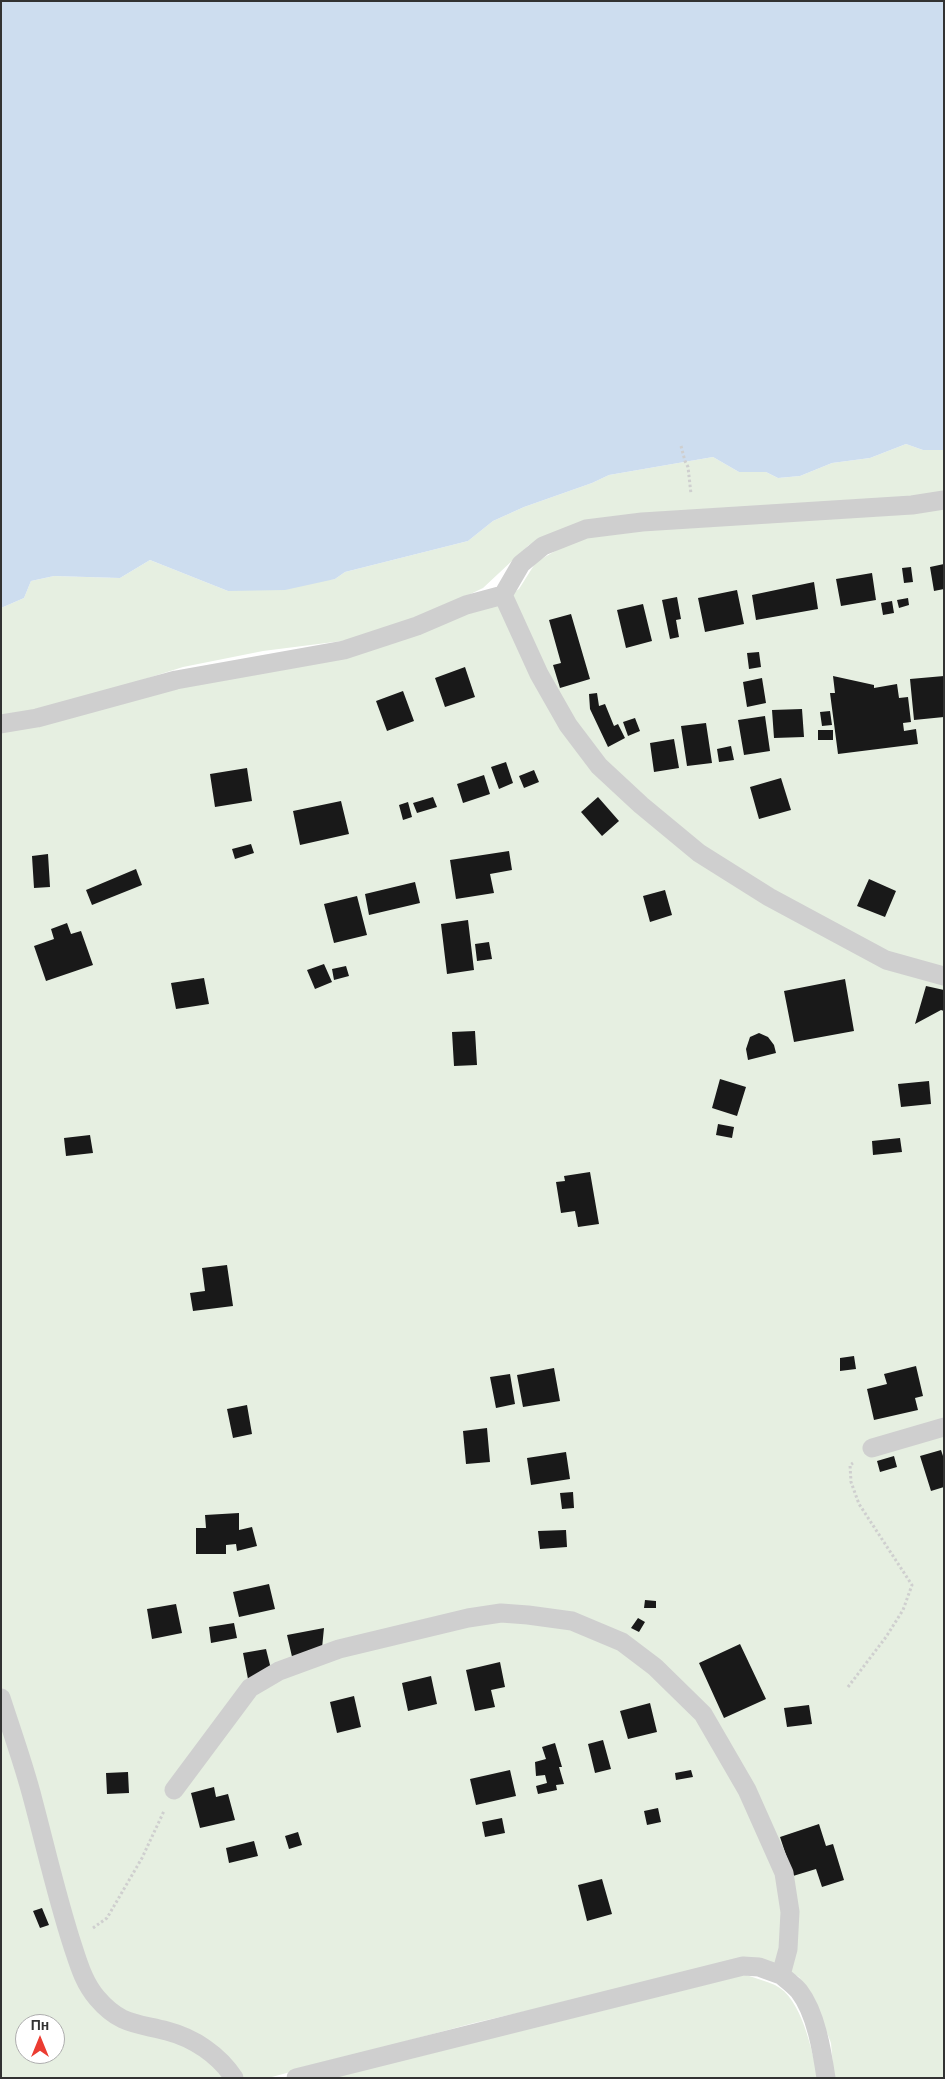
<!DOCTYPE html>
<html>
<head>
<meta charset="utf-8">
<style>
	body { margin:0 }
	#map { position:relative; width:945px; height:2079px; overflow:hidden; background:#fff; font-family:"Work Sans",sans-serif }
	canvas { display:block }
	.frame { position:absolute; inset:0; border:2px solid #323232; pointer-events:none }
	.north { position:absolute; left:15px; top:2014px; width:50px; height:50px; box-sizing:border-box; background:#fff; border:1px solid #adadad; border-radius:50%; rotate:0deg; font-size:14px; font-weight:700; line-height:20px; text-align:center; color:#323232 }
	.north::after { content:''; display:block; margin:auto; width:18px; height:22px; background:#eb3c32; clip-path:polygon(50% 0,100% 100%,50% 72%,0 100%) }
</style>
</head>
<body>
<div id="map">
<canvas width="945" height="2079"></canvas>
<div class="frame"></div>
<div class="north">Пн</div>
</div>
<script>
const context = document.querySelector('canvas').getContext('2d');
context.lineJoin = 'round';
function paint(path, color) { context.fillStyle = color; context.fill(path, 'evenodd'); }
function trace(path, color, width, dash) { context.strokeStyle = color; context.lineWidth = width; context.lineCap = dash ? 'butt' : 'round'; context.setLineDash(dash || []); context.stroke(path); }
const green = new Path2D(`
	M906 444 923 450H944V2078H834L831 2043 816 2004 799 1977 772 1962 674 1977 474 2023 268 2078H1V733L500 601 519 589 536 562 557 550 564 530 529 545 483 588 452 603 399 625 342 641 263 651 183 667 72 702 1 717V608L24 598 31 581 54 576 120 578 150 560 228 591 335 579 345 572 468 541 493 521 524 507 592 483 609 475 713 457 739 472H766L778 478 800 476 832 463 870 458ZM25 2024H55V2054H25Z
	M746 1975C755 1978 766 1981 775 1985 802 1998 812 2051 818 2078H325L713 1980Z`);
const water = new Path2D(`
	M1 1H944V450H923L906 444 870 458 832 463 800 476 778 478 766 472H739L713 457 609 475 592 483 524 507 493 521 468 541 345 572 335 579 285 590 228 591 150 560 120 578 54 576 31 581 24 598 1 608Z`);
const building = new Path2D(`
	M944 564V589L934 591 930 567Z
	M911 567 913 582 904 583 902 568Z
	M872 573 876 600 841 606 836 579Z
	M814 582 818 609 756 620 752 595Z
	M737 590 744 624 705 632 698 598Z
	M677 597 681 619 676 620 679 637 670 639 662 600Z
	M908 598 909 605 899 608 897 600Z
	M892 601 894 613 883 615 881 603Z
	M643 604 652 641 626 648 617 610Z
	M571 614 590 679 560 688 553 665 561 663 549 620Z
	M759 652 761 667 749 669 747 653Z
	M465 667 475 697 445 707 435 678Z
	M833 676 874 685V688L897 684 899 698 908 697 911 722 903 723 904 731 916 729 918 744 838 754 830 693H835Z
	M944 676V717L914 720 910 679Z
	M762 678 766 703 747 707 743 682Z
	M403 691 414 721 387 731 376 701Z
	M597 693 599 706 605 704 614 726 618 724 625 738 608 747 590 709 589 694Z
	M802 709 804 737 774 738 772 710Z
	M830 711 832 725 822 726 820 712Z
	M765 716 770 751 744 755 738 720Z
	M635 718 640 731 628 736 623 722Z
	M706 723 712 763 687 766 681 726Z
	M818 730H833V740H818Z
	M674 739 679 768 654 772 650 743Z
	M731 746 734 760 719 762 717 749Z
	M506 762 513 783 499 789 491 767Z
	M247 768 252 801 215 807 210 774Z
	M534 770 539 782 524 788 519 776Z
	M484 775 490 794 463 803 457 784Z
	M781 778 791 810 759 819 750 787Z
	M433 797 437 807 417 813 413 803Z
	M598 797 619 821 602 836 581 812Z
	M341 801 349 834 300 845 293 811Z
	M408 802 412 817 403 820 399 805Z
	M251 844 254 853 235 859 232 849Z
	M509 851 512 870 490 874 494 893 456 899 450 860Z
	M48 854 50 887 34 888 32 856Z
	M136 869 142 885 92 905 86 890Z
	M869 879 896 891 885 917 857 906Z
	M415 882 420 903 369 915 365 894Z
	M665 890 672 915 650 922 643 896Z
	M357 896 367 935 334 943 324 904Z
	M468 920 474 970 447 974 441 924Z
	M67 923 71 934 81 931 93 965 46 981 34 946 54 939 51 929Z
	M489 942 492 959 477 961 475 944Z
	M324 964 332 982 315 989 307 970Z
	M346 966 349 976 334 980 332 969Z
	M204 978 209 1004 176 1009 171 983Z
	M845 979 854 1031 794 1042 784 991Z
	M926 986 944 990V1011L941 1010 915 1024Z
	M475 1031 477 1065 454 1066 452 1032Z
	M759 1033 768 1037 774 1045 776 1053 748 1060 746 1049 750 1037Z
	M720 1079 746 1087 737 1116 712 1108Z
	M929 1081 931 1104 901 1107 898 1084Z
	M718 1124 734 1127 732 1138 716 1135Z
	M90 1135 93 1153 66 1156 64 1138Z
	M900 1138 902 1152 873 1155 872 1141Z
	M590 1172 599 1224 578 1227 575 1211 561 1213 556 1182 565 1181 564 1176Z
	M227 1265 233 1306 193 1311 190 1293 205 1291 202 1268Z
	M854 1356 856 1369 840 1371V1358Z
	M916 1366 923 1396 915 1398 918 1410 874 1420 867 1389 887 1384 884 1374Z
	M554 1368 560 1401 523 1407 517 1375Z
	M510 1374 515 1404 496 1408 490 1377Z
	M247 1405 252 1434 233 1438 227 1409Z
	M487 1428 490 1462 466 1464 463 1431Z
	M941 1450 944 1459V1487L931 1491 920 1456Z
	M566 1452 570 1479 531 1485 527 1458Z
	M894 1456 897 1467 880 1472 877 1461Z
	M573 1492 574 1508 562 1509 560 1493Z
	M239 1513V1530L252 1527 257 1546 237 1551 236 1544 226 1545V1554H196V1528H206L205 1515Z
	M566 1530 567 1547 540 1549 538 1531Z
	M269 1584 275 1609 239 1617 233 1592Z
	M645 1600 656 1601V1608H644Z
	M176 1604 182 1633 152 1639 147 1609Z
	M638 1618 645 1622 639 1632 631 1628Z
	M234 1623 237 1638 211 1643 209 1627Z
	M324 1628 322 1648 293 1661 287 1635Z
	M740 1644 766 1699 724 1718 699 1663Z
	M266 1649 271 1669 248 1679 243 1653Z
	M500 1662 505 1687 491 1690 495 1707 475 1711 466 1670Z
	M431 1676 437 1704 408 1711 402 1683Z
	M354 1696 361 1727 337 1733 330 1702Z
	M650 1703 657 1732 628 1739 620 1711Z
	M809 1705 812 1724 787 1727 784 1708Z
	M603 1740 611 1769 595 1773 588 1744Z
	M555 1743 562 1767H559L564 1784 556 1785 557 1790 538 1794 536 1786 547 1783 545 1775 536 1776 535 1762 546 1759 542 1747Z
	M510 1770 516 1796 476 1805 470 1779Z
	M691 1770 693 1777 676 1780 675 1773Z
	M128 1772 129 1793 107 1794 106 1773Z
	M214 1787 216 1797 228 1794 235 1820 200 1828 191 1793Z
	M658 1808 661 1822 647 1825 644 1811Z
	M502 1818 505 1833 485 1837 482 1822Z
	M819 1824 826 1846 833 1844 844 1880 822 1887 816 1869 793 1876 780 1837Z
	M298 1832 302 1845 289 1849 285 1836Z
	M254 1841 258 1856 229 1863 226 1848Z
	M602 1879 612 1914 587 1921 578 1885Z
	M42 1908 49 1925 40 1928 33 1911Z`);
const path = new Path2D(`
	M681 446 685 461 688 467 691 494
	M848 1687 886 1637 903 1610 912 1585 859 1504 851 1482 850 1465 853 1463
	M93 1928 107 1918 142 1858 164 1811`);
const service = new Path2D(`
	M503 595 539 674 568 725 599 766 641 805 699 853 769 897 886 960 944 976
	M1 724 37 718 176 680 344 650 417 626 466 605 503 595 521 564 543 546 586 529 642 522 912 505 944 500
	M872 1448 944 1427
	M1 1698C12 1732 24 1765 33 1800 46 1849 57 1898 73 1947 79 1965 84 1983 97 1998 120 2025 136 2023 167 2031 194 2038 219 2055 234 2078
	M174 1790 250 1688 279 1671 339 1649 468 1618 501 1613 528 1615 572 1621 622 1642 655 1667 703 1714 747 1790 784 1873 790 1912 788 1949 781 1975C787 1980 794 1985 799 1991 816 2013 822 2051 826 2078
	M296 2078 743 1966 759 1967 781 1975`);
paint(green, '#e6efe1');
paint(water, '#cdddef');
paint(building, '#191919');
trace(path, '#cfcfcf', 3, [2.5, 2.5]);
trace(service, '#cfcfcf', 19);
</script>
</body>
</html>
